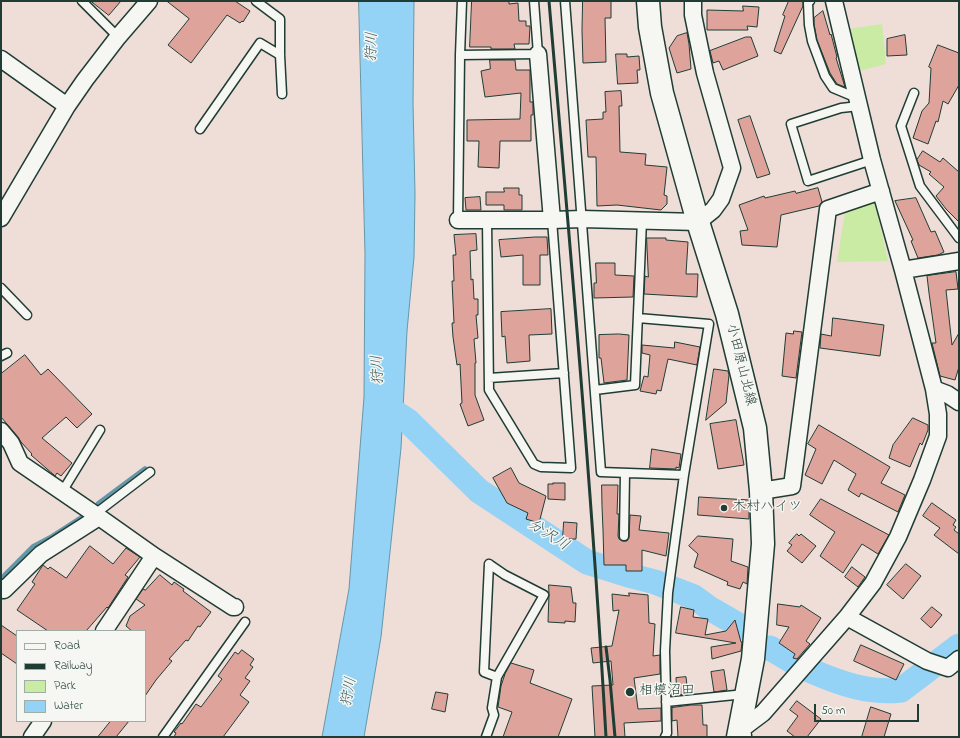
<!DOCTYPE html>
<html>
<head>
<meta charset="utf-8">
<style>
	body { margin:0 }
	#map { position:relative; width:960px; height:738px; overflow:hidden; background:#efddd8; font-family:"Indie Flower",sans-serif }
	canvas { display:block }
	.frame { position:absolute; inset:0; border:2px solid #1f3d34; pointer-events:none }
	.legend { position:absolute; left:16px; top:630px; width:130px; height:92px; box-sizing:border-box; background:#f6f6f2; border:1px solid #a0aca6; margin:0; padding:5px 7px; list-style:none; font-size:12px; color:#1f3d34 }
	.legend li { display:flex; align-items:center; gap:8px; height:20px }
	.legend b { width:20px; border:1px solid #a0aca6 }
	.scale { position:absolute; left:814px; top:704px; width:105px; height:18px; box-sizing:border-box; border:2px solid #1f3d34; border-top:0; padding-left:5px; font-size:12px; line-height:14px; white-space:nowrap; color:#1f3d34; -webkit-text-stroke:3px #f6f6f2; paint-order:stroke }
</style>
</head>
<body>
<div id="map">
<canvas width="960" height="738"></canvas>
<div class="frame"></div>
<ul class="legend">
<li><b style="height:5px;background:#f6f6f2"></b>Road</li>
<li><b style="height:5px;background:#1f3d34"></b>Railway</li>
<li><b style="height:11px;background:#caeba3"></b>Park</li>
<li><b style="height:11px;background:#94d3f5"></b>Water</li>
</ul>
<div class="scale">50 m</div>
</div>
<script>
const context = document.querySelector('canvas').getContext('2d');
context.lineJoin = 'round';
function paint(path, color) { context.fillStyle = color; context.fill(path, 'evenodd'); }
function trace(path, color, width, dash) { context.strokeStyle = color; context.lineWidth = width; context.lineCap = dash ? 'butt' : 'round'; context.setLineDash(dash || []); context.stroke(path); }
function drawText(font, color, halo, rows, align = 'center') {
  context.font = font + ' "Indie Flower","Klee One",sans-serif'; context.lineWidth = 3; context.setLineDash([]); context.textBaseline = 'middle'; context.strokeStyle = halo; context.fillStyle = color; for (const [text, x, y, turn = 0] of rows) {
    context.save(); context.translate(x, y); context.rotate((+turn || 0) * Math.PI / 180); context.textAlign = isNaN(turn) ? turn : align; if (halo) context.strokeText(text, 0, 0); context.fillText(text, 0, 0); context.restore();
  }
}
const green = new Path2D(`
	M882 24 886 64 859 71 849 29Z
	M875 202 888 261 837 262 845 212Z`);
const water = new Path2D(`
	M359 1H414L413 103 415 194 414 257 407 331 401 448 381 637 364 737H322L349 589 364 397 365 254Z`);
const stream = new Path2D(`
	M98 503 145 468
	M1 578 33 546 52 536 83 516`);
const river = new Path2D(`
	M379 402 408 421 479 491 587 562 632 576 655 582 694 597 709 608 742 627
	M770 648 792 661
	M809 670C839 683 869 694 901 690L959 646`);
const building = new Path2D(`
	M91 1H121L109 15Z
	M167 1H235L250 11 243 22 242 21 240 23 227 15 191 63 168 45 189 19Z
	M472 1H509V4L518 3 519 21H526V26H530L529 44H514L515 49H491V47H470Z
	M583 1H611V18H605L606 62 583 63 582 31Z
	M789 1H803V6L781 54 774 51 785 16 783 15Z
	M743 6 759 7 757 27 747 26 748 30H707V10L743 11Z
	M823 11 830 35 831 34 837 57 836 58 845 87 837 84 830 73 817 40 814 24V18Z
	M687 33 689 44 691 69 677 73 669 48 677 36Z
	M905 35 907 55 887 56V39Z
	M746 37H751L758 56 723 70 719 61 713 63 710 51Z
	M938 45 959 53V85L948 104 943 101 938 122 936 121 928 144 913 138 922 111 929 103 931 68 929 67Z
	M616 54H627V57L639 56 640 70H637L638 83 618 84Z
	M490 60H515L516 70H530V102H533V115H531V141H500L499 168 478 167 479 141H467V120L520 119 521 93 485 97 481 71 490 69Z
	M621 91 622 106H619L620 152 646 154 645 165 667 167 664 195 667 196V204L661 210 617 205 597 206 596 157H588L586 120 603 119V112H606L605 92Z
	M750 116 770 174 757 178 738 120Z
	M923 151 940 162 943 158 959 172V222L946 209 936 196 944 187 929 174 931 172 919 165 917 160Z
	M504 188H519V195H522V210H504V205H486V192H504Z
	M818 188 822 202 819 206 781 215 777 247 742 245 740 231 748 230 739 205 764 196 765 198 795 191 796 193Z
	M480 197 481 210H466L465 198Z
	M916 198 931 232 935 231 944 252 938 255 918 258 911 241 913 240 895 201Z
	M476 234 477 250 470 251 471 280 473 279 474 299H478V315H476L478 338 474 339 476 363H475V395L484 420 468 426 460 404 462 403 460 364 457 365 453 337 452 323H454L452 281H454L453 255H456L454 235Z
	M535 237H547L548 255H540V285H523V255L501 257 499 240Z
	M647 238H666V240L688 242 686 274H698L697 297 644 294 645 276 648 277Z
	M596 263H615V275L634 276 633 297 594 298V283H596Z
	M956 272 958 289 946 290 952 345 959 333V367L955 380 940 376 932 343H936L929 293 927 276Z
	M551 309 552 334 529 335 530 361 507 363 505 336 502 337 501 312Z
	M833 318 884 325 880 356 820 348 821 334 831 336Z
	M794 331 802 332 796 378 782 376 786 333 793 334Z
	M619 334 629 335 627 380 604 383 601 358H599V335Z
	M675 342 700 347 697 365 668 359 661 391 657 390 656 394 640 391 644 376 648 377 650 355 642 353V345L674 348Z
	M25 355 41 375 48 369 92 414 77 428 66 417 42 438 72 463 61 476 57 473 55 476 54 475 31 455 32 454 21 442 18 437 1 417V374Z
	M714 369 728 371 729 375 726 403 706 420Z
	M913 418 928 425V430L922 445 920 443 910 467 889 458 893 445Z
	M736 420 744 465 718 469 710 424Z
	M819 425 890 467 881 483 905 495 898 512 861 493 859 497 848 490 856 474 834 460 822 484 805 475 816 449 808 444Z
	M652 449 681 454 679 468 676 467V469L650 468Z
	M511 468 519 483 546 496 539 523 526 519 528 513 507 503 493 478Z
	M553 483H565V500L548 499V484H553Z
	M602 485H618L617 514H619L618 536 619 539 622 541H627L629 538 630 515 641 516 639 530 669 533 666 556 642 550V571H626V565H604L603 530 602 506Z
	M699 497 749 500V519L698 515Z
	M821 499 889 535 878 554 862 544 843 573 820 556 835 532 810 515Z
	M932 503 956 520 953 525 956 527 954 530 959 534V554L934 535 940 528 923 516Z
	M564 522 577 523 576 539H563Z
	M797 534 799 536 801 534 816 546 802 563 787 551 792 545 789 543Z
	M698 536 733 539 731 561 748 567 747 584 743 582 740 589 727 585 728 582 694 567 698 554 689 546Z
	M90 546 113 564 126 548 140 557 125 575 128 577 108 608 107 607 86 631H48L17 610 35 584 32 582 43 565 48 569 50 567 66 578Z
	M906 564 921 576 903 599 887 585Z
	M852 567 865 577 858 587 845 577Z
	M160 575 172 585 174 582 184 589 183 591 211 612 200 627 198 626 188 641 186 640 169 659 172 661 156 680 145 696V631H132L126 626 130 616 145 605 136 599 143 589 145 590Z
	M549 585 571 587 573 603H576L575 622 565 621V623L548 622 549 595Z
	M629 593 648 595 649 623 655 624 653 656 660 655V674L634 678 638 709 661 708V721L624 723 625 737H595L592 686 613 685 611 661 593 663 591 648 612 646 619 610 613 611 612 594 629 596Z
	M778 604 800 607 801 605 821 618 806 641 810 644 797 659 793 658 795 654 779 643 789 627 777 625Z
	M681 607 694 610 693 617 708 619 705 635 726 631 735 620 741 642H742L741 651 712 659 711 647 736 643 676 633Z
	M932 607 942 615 931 628 921 619Z
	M1 625 17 636V664L1 653Z
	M861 645 904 664 896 680 854 661Z
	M242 650 254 659 250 665 253 667 245 678 250 681 240 695 249 702 223 737H174L176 733 174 732 181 723 182 724 196 704 201 707 222 679 218 676 235 652 238 654Z
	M511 663 534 670 530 683 572 699 558 737H503L512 712 498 707 501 686 505 674Z
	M724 670 727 690 714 692 711 672Z
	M686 677 688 694 677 695 676 678Z
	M436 692 448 694 445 712 432 709Z
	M797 701 821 719 807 737H795L787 731 798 716 790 710Z
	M691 705H702L703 725H707V737H678L677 720 672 721V708Z
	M871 707 891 714 884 737H862Z
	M111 721H129L116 737H98Z`);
const lane = new Path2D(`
	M82 1 118 37
	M256 1 280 19V55L282 94
	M565 1 601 472 684 475
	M810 1 808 3 809 25 812 41 825 76 833 88 857 98
	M460 55 538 54 534 1
	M914 93 901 126 920 186 959 238
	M859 106 841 108 791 124 808 181 872 160
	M200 129 260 43 280 55
	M458 220 460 55 462 1
	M487 220 489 390 534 464 541 467 571 468 552 220
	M1 288 27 315
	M638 318 709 324 684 475 668 593 665 651 667 733 665 737
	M1 356 7 353
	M489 378 564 373
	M595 390 635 385 642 220
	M62 492 100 430
	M95 514 150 472
	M624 536 625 473
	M489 564 505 575 544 595 497 677
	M666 702 745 694
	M163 737 245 622
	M486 737 494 715 492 708 497 677 484 672 489 564`);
const street = new Path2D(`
	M538 54 552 220
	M1 59 67 106
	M1 218 67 106 85 80 118 37 149 1
	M458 220H552L582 219 698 222 713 210 721 199 732 168 705 73 693 15V1
	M903 270 959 261
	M934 389 947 394 959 402
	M1 431 11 443 20 463 99 517 154 556 233 607H235
	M761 491 792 486 828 209 881 191
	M1 588 4 590 41 554 99 517
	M847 617 927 661 948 668 959 659
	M104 631 154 556
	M743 735 739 731 763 713 847 617 873 583 898 537 922 480 938 436V414L934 389 903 270 872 160 834 1
	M32 737 43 721`);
const primary = new Path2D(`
	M648 1 650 27 662 93 698 222 727 314 755 428 761 491 763 544 753 659 738 737`);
const rail = new Path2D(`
	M549 1C570 246 592 491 606 737
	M606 647 610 680 615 737`);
const markers = [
	[724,508,4,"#1f3d34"],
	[630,692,5,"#1f3d34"]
];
const streetNames = [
	["小田原山北線",740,365,76]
];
const poiNames = [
	["木村ハイツ",732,508],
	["相模沼田",639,692]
];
const waterNames = [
	["狩川",373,47,-88],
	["狩川",379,370,-93],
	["分沢川",548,536,33],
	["狩川",350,692,-80]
];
paint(green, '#caeba3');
paint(water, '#94d3f5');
trace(water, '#6597a8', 1);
trace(stream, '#6597a8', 4);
trace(river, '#94d3f5', 25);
paint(building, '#dea49c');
trace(building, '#1f3d34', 1);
trace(lane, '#1f3d34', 11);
trace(street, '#1f3d34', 19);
trace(primary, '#1f3d34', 25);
trace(lane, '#f6f6f2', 8);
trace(street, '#f6f6f2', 16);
trace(primary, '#f6f6f2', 22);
trace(rail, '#1f3d34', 3);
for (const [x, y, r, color] of markers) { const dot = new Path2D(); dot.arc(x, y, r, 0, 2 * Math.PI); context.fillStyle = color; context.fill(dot); trace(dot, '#f6f6f2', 1.5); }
drawText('14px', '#1f3d34', '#f6f6f2', streetNames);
drawText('14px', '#1f3d34', '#f6f6f2', poiNames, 'left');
drawText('italic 15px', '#365b5b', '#f6f6f2', waterNames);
</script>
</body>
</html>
